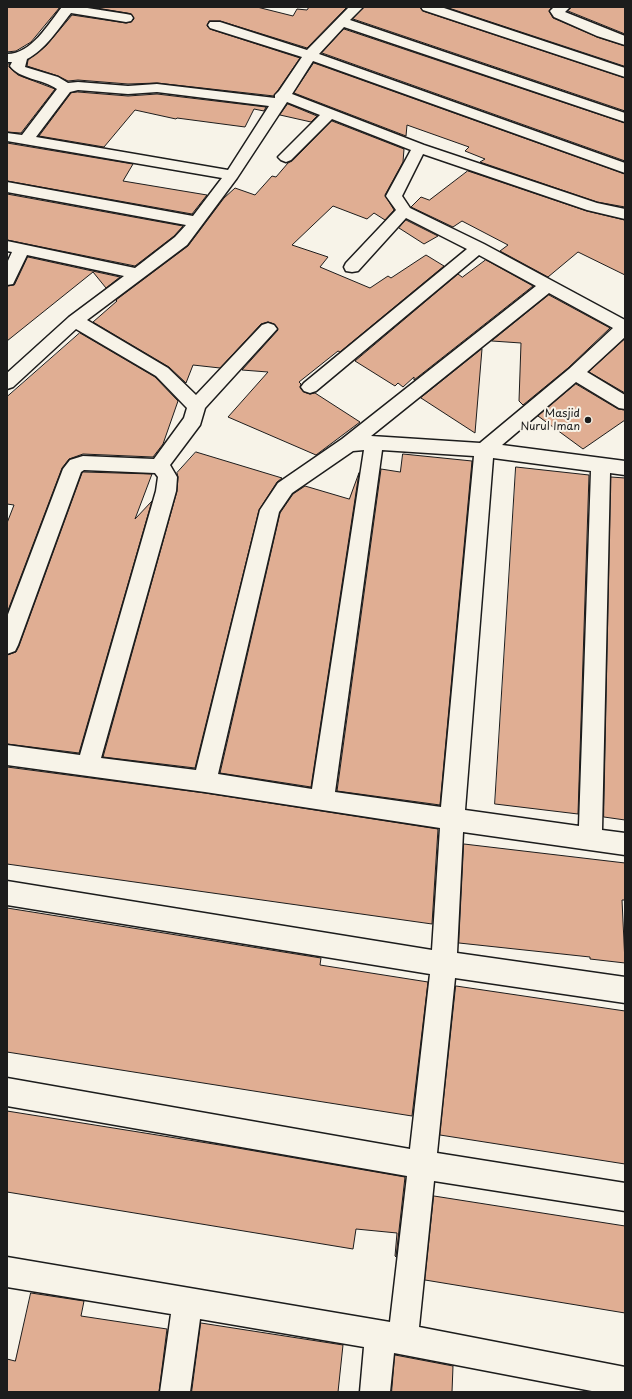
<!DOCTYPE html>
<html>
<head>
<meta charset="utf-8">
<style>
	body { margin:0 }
	#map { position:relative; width:632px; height:1399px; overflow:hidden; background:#f7f3e8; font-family:"Playpen Sans",sans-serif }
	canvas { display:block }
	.frame { position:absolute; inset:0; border:8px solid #1c1c1c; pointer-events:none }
</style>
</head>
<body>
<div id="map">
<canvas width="632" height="1399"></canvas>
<div class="frame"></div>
</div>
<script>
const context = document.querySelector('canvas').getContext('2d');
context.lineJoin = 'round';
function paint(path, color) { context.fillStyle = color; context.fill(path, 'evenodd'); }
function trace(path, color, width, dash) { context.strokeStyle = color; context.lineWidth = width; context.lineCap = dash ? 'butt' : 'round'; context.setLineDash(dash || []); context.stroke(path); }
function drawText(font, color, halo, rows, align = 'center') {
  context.font = font + ' "Playpen Sans",sans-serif'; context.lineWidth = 4; context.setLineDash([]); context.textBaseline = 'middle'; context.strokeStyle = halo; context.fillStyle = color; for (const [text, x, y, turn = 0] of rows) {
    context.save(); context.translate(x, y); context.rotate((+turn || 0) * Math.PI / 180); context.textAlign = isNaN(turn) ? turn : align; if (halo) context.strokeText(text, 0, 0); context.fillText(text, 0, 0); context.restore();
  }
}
const building = new Path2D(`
	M7 7H60L31 42 16 51 7 52Z
	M91 7H257L293 16 297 9 307 10 309 7H347L307 48 220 21H209L207 26 210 29 300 58 274 96 157 83 128 84 78 80 68 81 58 76 27 66 28 60 46 46 72 15 126 23 131 22 134 19 131 14Z
	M364 7H420L423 11 625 78V111L353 19Z
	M446 7H552L549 11 553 18 597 37 625 46V66Z
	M572 7H625V34L568 11Z
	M344 29 625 123V161L322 53Z
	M314 63 625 174V207L597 202 480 162 485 159 465 151 469 147 407 125 406 136 294 93Z
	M7 64H10L9 67 18 75 55 89 21 133 7 132Z
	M78 92 128 96 157 94 266 107 264 111 254 109 245 127 177 118 176 119 135 110 104 147 39 136 71 93Z
	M288 104 317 116 311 122 280 115Z
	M332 121 404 149 403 162 385 195 394 210 385 220 374 213 367 219 333 206 292 245 328 257 320 267 370 288 388 276 391 278 426 255 444 266 340 352 338 351 299 382 301 384 300 387 304 392 310 394 315 393 360 422 316 455 228 417 268 372 242 370 278 330 274 324 268 322 261 324 220 368 193 365 186 383 169 367 93 322 117 301 116 300 188 246 224 198 235 188 255 195 272 176 276 177 288 163 292 161Z
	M7 143 133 164 123 181 207 195 192 214 7 181Z
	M468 171 587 211 625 220V275L578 252 548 277 500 251 508 245 462 221 453 227 411 207 421 197 429 200Z
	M7 194 183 226 174 236 135 266 7 240Z
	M406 220 438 236 424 244 399 228Z
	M28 257 120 277 106 288 93 272 7 341V286L14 285Z
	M486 260 533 286 414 380V377L403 387 398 383 395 386 355 361 458 274 462 277Z
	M549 295 610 328 568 368 523 405 519 401 521 343 492 341Z
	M80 333 155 377 178 401 163 444 153 457 83 454 69 459 62 468 7 613V523L14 505 7 504V397Z
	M625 339V393L589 372Z
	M482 349 475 433 421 398Z
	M576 384 618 409 625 410V420L583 449 538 416Z
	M196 452 282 478 277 482 259 510 195 768 103 757 177 491 178 477 177 473Z
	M403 454 472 461 440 805 337 791 381 469 400 472Z
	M516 467 589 475 578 814 495 804Z
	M84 472 152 474 135 519 152 501 79 753 7 744V655L16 652 19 646 82 473Z
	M359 473 311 787 220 773 280 513 293 494 305 486 349 499Z
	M611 477 625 478V820L604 817Z
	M7 767 205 793 438 829 432 924 7 864Z
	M464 844 625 863V900H622L625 963 590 959V957L459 943Z
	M7 908 321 958 320 965 428 982 412 1116 7 1052Z
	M456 986 625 1011V1164L440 1135Z
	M7 1111 226 1146 405 1177 396 1257 395 1256 397 1233 356 1229 353 1249 7 1192Z
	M434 1196 625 1226V1313L425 1280Z
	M31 1293 84 1301 81 1316 167 1329 159 1392H7V1359L15 1361Z
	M201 1323 343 1345 338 1392H192Z
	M395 1355 453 1366 452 1392H392Z`);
const minor = new Path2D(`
	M62 7H81L126 14 131 15 133 18 131 21 126 22 71 13C58 29 45 50 27 59L25 67 58 77 68 83 78 82 128 86 157 84 275 98V95L279 91 302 57 210 28 208 25 210 22H220L307 50 349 7H363L350 20 625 113V122L344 27 319 54 625 163V173L313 61 292 94 424 145 597 203 625 209V219L587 210 423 154 402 196 410 208 484 244 625 320V337L587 372 625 395V409L619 408 576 382 502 445 625 461V475L610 473 602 830 625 833V855L463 832 457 953 625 977V1003L455 978 437 1153 625 1183V1211L434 1181 419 1327 625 1367V1392H597L394 1353 390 1392H360L364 1347 200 1319 190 1392H160L171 1314 7 1287V1257L390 1322 407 1176 7 1106V1078L410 1149 430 974 7 905V881L432 950 440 828 205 792 7 765V745L80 755 156 491 158 477 155 473 84 470 81 472 18 645 15 651 7 654V617L63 469 70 460 83 456 154 459 184 418 187 408 156 376 76 329 13 387 7 389V373L69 317 124 276 27 255 13 284 7 285V263L12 252 7 251V241L135 268 175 237 186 225 7 192V182L193 216 222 178 7 141V133L22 135 57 89C43 79 19 79 10 66L12 62H7V54C32 54 48 24 62 7ZM78 90 128 94 157 92 269 106 228 170 36 137 70 92ZM287 102 320 115 278 157 281 160 286 162 291 160 332 119 411 150 386 196 396 210 346 263 344 267 346 271 352 272 358 271 406 218 467 249 304 383 301 387 304 391 310 393 316 391 479 255 536 286 342 439 278 483 260 510 196 770 101 758 176 491 177 477 170 465 200 425 205 408 277 329 274 325 268 323 262 325 196 395 168 368 87 320 187 245 237 178ZM549 293 613 328 569 369 480 443 371 436ZM364 450 312 789 218 774 279 512 292 493 353 451ZM382 450 474 456 441 807 335 792ZM493 458 591 471 579 826 465 810Z
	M421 7H441L625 68V77L423 10Z
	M554 7H570L565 12 625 36V45L597 36 554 17 550 11Z`);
const markers = [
	[588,420,4,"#1c1c1c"]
];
const poiNames = [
	["Masjid",580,414],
	["Nurul Iman",580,427]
];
paint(building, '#e0ae93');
trace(building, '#1c1c1c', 1);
trace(minor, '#1c1c1c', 3);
paint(minor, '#f7f3e8');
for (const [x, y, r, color] of markers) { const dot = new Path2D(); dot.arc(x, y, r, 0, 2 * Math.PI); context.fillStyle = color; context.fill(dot); trace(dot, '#f7f3e8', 1.5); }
drawText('11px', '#1c1c1c', '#f7f3e8', poiNames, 'right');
</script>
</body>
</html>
